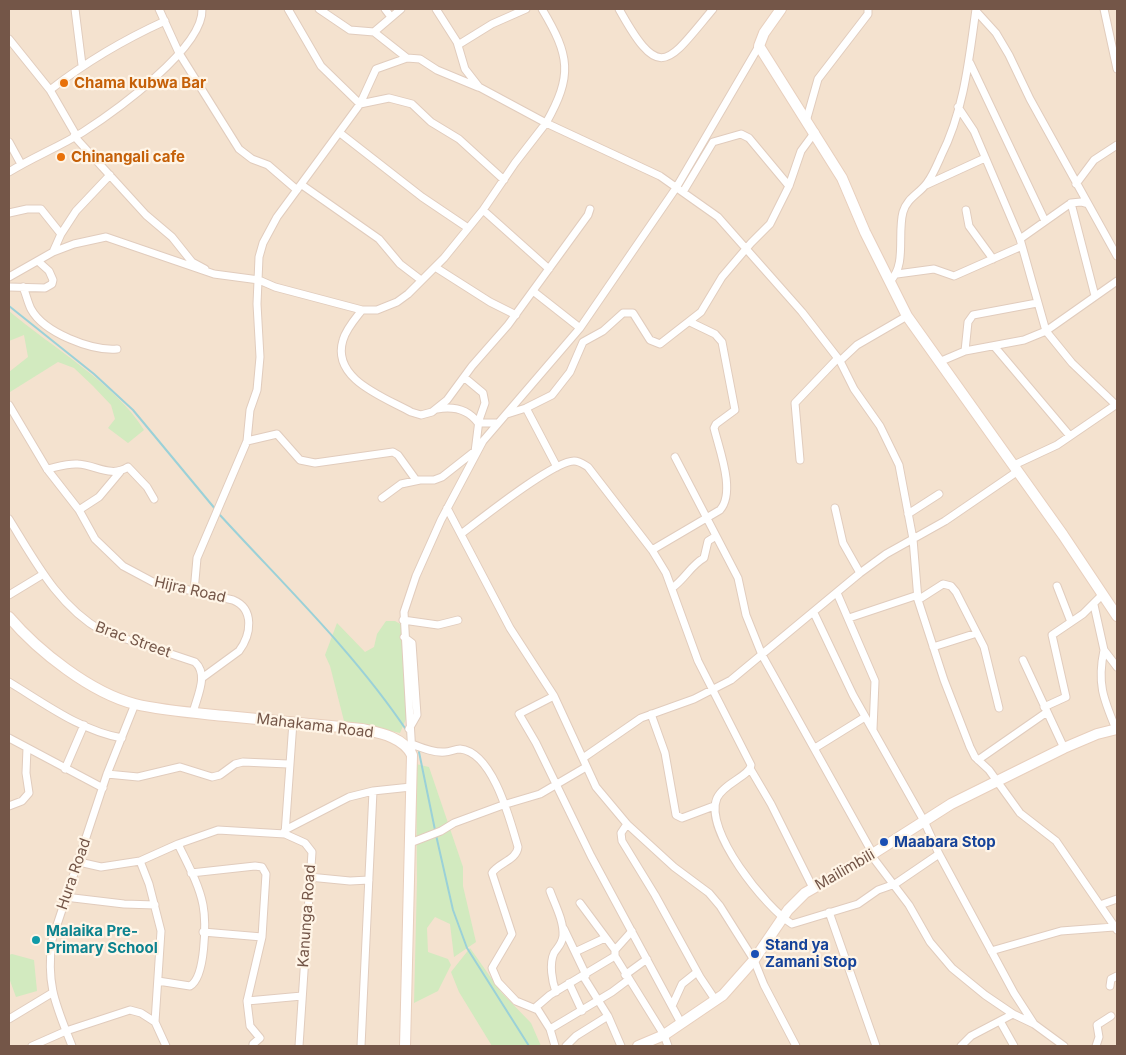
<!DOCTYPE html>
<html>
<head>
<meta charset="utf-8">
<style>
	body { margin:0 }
	#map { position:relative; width:1126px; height:1055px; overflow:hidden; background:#fcf1e1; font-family:Inter,sans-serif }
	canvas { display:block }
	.frame { position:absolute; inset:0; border:10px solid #745648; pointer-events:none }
</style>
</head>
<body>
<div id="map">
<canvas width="1126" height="1055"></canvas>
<div class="frame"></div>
</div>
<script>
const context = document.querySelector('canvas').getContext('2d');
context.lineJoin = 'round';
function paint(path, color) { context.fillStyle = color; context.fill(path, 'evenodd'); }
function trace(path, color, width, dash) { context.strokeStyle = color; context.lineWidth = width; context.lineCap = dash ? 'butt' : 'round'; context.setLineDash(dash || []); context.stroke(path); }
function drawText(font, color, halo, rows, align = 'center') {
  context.font = font + ' Inter,sans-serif'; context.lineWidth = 4.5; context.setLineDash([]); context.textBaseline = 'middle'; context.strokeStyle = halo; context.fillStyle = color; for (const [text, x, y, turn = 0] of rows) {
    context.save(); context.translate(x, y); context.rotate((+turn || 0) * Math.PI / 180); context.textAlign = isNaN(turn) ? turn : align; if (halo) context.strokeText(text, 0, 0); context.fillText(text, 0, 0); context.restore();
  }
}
const residential = new Path2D(`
	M9 9H1117V1046H9Z`);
const green = new Path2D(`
	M9 311C50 346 116 384 144 430L128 443 108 428 115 419 111 405 93 386 74 368 58 362 10 392 9 372 28 357 24 335 9 341Z
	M386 621H395L404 626 409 712 400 733 344 721 330 666 325 655 337 623 365 652 374 647 377 634Z
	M416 764 429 767 463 867V886L476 942 454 957 450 924 435 917 427 928 428 952 448 959 451 965 438 991 414 1003 417 881Z
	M470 948 501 992 531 1023 541 1046H492L459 992 451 972Z
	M12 954 34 960 37 991 16 997 9 978V955Z`);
const stream = new Path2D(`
	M9 306 94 374 133 410 216 510
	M219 514C283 584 354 652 407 731
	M419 752 435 830
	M436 835 453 910 467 948 529 1046`);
const street = new Path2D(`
	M75 9 82 65
	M159 9 179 53 239 149 252 159 268 165 297 190
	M288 9 321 66 360 104 389 98 412 104 431 122 459 139 504 180
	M319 9 350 30 374 32 407 58
	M385 9 391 17
	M542 9C570 56 573 75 546 123L660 176 718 217 802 312 840 361 854 389 880 426 899 465 913 539 918 600 944 680 970 747 975 757 989 770 1020 813 1056 841 1117 930
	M619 9C660 83 667 64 713 9
	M1104 9 1117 69
	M976 11 996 33 1009 55 1030 99 1117 256
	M374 32 401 9
	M9 39 50 90 76 135
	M458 45 492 24 526 9
	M970 63 1045 221
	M50 90C86 62 123 40 165 21
	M958 107 974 131 1020 239 1046 331 1072 363 1116 405
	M807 118 818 79 868 14V9
	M340 133 422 197 468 228
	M74 136 146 215 172 237 192 262 205 269
	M9 142 21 164
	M9 172C33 157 59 147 83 132 114 112 204 48 202 9
	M1076 184 1094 160 1117 145
	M302 185 379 239 400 264 421 280
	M926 185 985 158
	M683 192 713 142 741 134 749 138 789 186
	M1071 203 1095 296
	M483 210 549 269
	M966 210 969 226 993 259
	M9 213 27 209H41L61 234
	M1020 239 1071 203 1081 202 1088 204
	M53 252 74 244 106 237 214 274 259 280 275 287 362 310H377L397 302 408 294 444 258 483 210 515 163 546 123 479 87 465 69 457 42 436 9
	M435 267 490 302 516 315
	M897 274 934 269 954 276 1022 246
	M9 277 53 252 61 234 76 211 110 175
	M890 281C907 265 897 234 903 212 907 198 919 194 927 183 933 175 937 165 941 156 964 111 969 59 976 9
	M9 287 45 288 52 284 53 280 49 271 39 262
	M23 287C26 294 28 303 31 309 44 333 92 351 117 349
	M533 291 580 328
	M362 310C355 319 346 329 343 340 331 379 384 397 411 412L421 415 432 412 447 400 472 366 508 325 588 215 590 209
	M994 346 1070 436
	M965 351 968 322 973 315 1037 303
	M840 361 857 345 907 316
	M939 362 965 351 1024 340 1046 331 1117 281
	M465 378 483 393 485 403 479 420 475 452
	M9 405 47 469 79 510 95 539 123 566 153 582 233 600C255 609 251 635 239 651L202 678
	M526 408 557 467
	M437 409C454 406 468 409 478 423H496
	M507 414 526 408 552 395 570 372 583 342 603 331 623 313H633L650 340 660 344 701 312 722 277 751 243 770 224 789 186 801 151 815 132
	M247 441 277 434 300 460 315 463 393 452 398 455 416 480H434L442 477 475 451
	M675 457 738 578 746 615 762 655 873 854
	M800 460 795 403 838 358
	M1014 465 1057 445 1117 404
	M47 469C57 467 68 463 78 464 96 465 111 478 128 467L147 487 154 499
	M382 498 401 484 420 480
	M447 508 510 628 554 696 596 787 627 824 674 867 709 893 720 906 754 960 764 985 796 1046
	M835 508 843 543 860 573
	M79 510 99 497 120 472
	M908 514 939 494
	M9 519C35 561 58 606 102 631L195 662C209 675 197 696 193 713
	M461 534C481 519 553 461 574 461 580 461 583 464 588 467L652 550 666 573 698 661 751 765C750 776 724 783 717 798 703 830 766 908 792 924L858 904 878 890 895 884 939 854
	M652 550 720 510C736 492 719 449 714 428L716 424 735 410 722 342 715 334 690 322
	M1057 586 1071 622
	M672 588C685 579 691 565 704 558L708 541 716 536
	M194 592 197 558 247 441 250 410 257 390 260 357 257 304 259 257 263 243 277 217 360 104 376 69 407 58 420 59 437 70 478 87
	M837 593 875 681 873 729
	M9 595 42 575
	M918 600 943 584 951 586 956 592 984 647 999 708
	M1094 605 1104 650 1117 667
	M814 613 853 695 924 821 939 854 1014 993 1034 1024
	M849 618 918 595
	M403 620 438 625 458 620
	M404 637 412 643 417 715 409 729
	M933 647 977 633
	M1104 650C1097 683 1103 698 1116 729
	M1023 660 1064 748
	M9 682C44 703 81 731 122 738
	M554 696 519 714 536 743 591 856 681 1023
	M1044 707 1066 697 1052 635 1083 614 1103 594
	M651 714 665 753 676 815 682 818 714 806
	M9 738 103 788
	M412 744C422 748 434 753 445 752 450 752 455 749 460 749 493 752 510 820 518 847 517 860 498 863 492 873L512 934 492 968 498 982 516 1001 538 1010 550 1029 555 1046
	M815 748 865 717
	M412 755 404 612 416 576 441 520 483 441 580 328 676 188 759 46
	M583 758 641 718 694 699 731 680 860 573 886 554 945 521 1018 471
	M978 760 1047 712
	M65 769 84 725
	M751 770 771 804 813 888
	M107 774 138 777 180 767 212 777 220 775 235 764 243 762 288 764
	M9 806 22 801 29 793 26 773 27 748
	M627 824 621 833 622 841 655 895 700 977 716 1001
	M285 830 349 797 373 791 411 787
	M285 834 293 722
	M410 843 441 831 454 823 503 805 540 794 586 767
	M871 855 909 905 930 942 952 968 985 995 1013 1014 1034 1024 1064 1046
	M140 861 149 884 161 931 155 1022 166 1046
	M79 862 101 867 140 861 178 844 218 830 285 834 305 843 312 852 299 1046
	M191 873 255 866 262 867 266 874 262 937 247 1001 250 1026 260 1038 253 1044V1046
	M309 877 350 881 369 880
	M550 891C555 905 564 921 563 936 562 944 558 947 554 953 549 964 552 981 556 992
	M65 897 124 904 155 905
	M580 903 615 950
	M1100 905 1117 899
	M829 912 876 1046
	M564 929 586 975
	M632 931 615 950V956L664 1035 668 1046
	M203 932 262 937
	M991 951 1061 931 1114 927
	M575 952 605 938
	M625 975 647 959
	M583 976 608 1016 621 1046
	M158 981 190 986C206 977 206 921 203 905 199 884 187 863 178 844
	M569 983 582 1011
	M1110 986 1111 979 1117 976
	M247 1001 302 996
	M672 1006 682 984 697 972
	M536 1007 550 995 615 956
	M9 1019 52 993
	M1000 1021 1014 1046
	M550 1029 612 992 628 980
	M32 1046 66 1031 130 1010 141 1013 155 1022
	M72 1046C56 1005 46 986 52 940L107 774 135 704
	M361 1046 373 791
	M566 1046 576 1036 608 1016
	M961 1046 971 1036 1013 1014
	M1096 1046 1099 1037 1097 1025 1111 1016`);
const secondary = new Path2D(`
	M781 9 764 33 759 46 842 178 865 232 907 316 1063 535 1117 616
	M9 617C38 651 91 693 135 704 164 711 196 713 226 716 271 720 316 725 362 729 380 733 403 737 412 755L405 1046
	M638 1046 664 1035 723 995 754 960 788 910 805 893 871 855 951 804 1064 748 1097 734 1117 729`);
const markers = [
	[64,83,5,"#e8710a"],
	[61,157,5,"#e8710a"],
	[884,842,5,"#1a4fb4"],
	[36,940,5,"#0f9aa8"],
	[755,954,5,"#1a4fb4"]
];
const foodNames = [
	["Chama kubwa Bar",74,83],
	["Chinangali cafe",71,157]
];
const streetNames = [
	["Hijra Road",190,590,13],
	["Brac Street",133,640,20],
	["Mahakama Road",315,726,7],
	["Mailimbili",845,870,-30],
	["Hura Road",74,874,-71],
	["Kanunga Road",307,916,-86]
];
const transitNames = [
	["Maabara Stop",894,842],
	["Stand ya",765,945],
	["Zamani Stop",765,962]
];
const cultureNames = [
	["Malaika Pre-",46,931],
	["Primary School",46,948]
];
paint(residential, '#f4e2cf');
paint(green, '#d2eabf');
trace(stream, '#9bd1d8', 2);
trace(street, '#e1ccbd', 9);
trace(secondary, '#e8cfbd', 12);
trace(street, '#fff', 7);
trace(secondary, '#fff', 10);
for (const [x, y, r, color] of markers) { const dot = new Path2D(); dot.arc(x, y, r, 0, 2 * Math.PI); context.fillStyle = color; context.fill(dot); trace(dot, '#fff5e7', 2); }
drawText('bold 15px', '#c56008', '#fff5e7', foodNames, 'left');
drawText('15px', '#745648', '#fff5e7', streetNames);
drawText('bold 15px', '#164399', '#fff5e7', transitNames, 'left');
drawText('bold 15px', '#0d838f', '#fff5e7', cultureNames, 'left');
</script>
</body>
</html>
